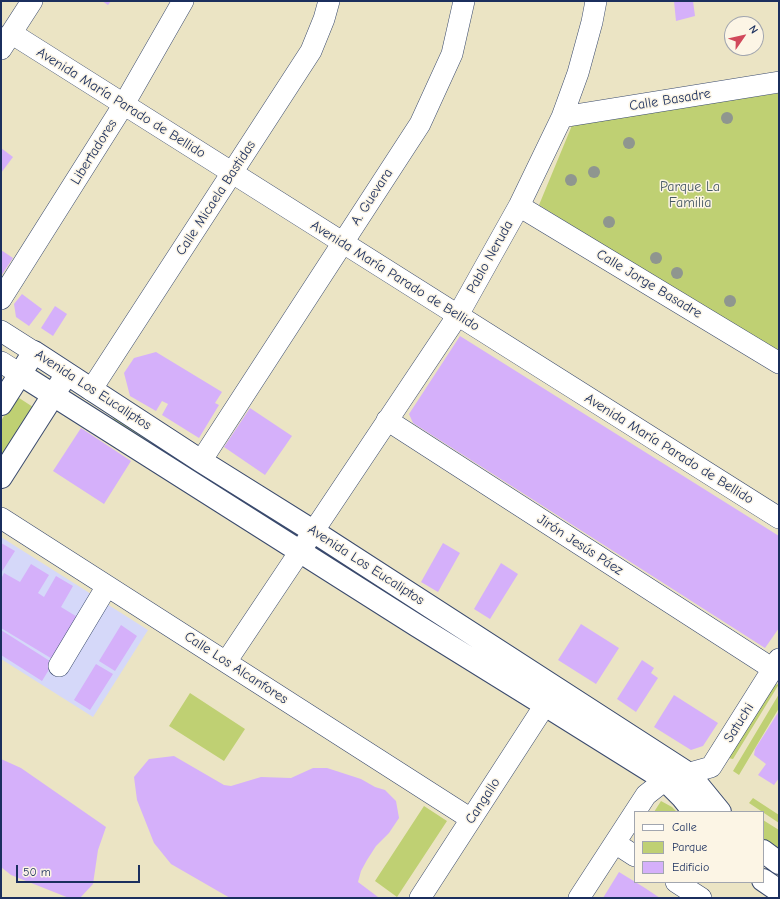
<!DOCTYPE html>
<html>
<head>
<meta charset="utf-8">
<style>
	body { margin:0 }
	#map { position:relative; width:780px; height:899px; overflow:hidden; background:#ebe4c4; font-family:"Comic Neue",sans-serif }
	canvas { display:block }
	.frame { position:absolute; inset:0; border:2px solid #1b2f5e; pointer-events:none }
	.legend { position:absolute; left:634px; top:811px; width:130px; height:72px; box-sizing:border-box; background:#fcf5e5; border:1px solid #a2a6af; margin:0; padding:5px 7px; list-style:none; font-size:12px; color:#1b2f5e }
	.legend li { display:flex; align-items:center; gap:8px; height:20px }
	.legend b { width:20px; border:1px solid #a2a6af }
	.north { position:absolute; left:724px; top:16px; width:40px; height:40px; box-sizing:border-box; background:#fcf5e5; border:1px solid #a2a6af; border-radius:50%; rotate:56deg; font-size:11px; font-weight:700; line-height:16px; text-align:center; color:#1b2f5e }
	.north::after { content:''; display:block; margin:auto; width:14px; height:18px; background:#d1495b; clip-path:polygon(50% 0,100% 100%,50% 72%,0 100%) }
	.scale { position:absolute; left:16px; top:865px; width:124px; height:18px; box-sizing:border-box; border:2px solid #1b2f5e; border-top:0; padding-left:5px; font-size:12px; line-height:14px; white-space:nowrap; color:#1b2f5e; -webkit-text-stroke:3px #fcf5e5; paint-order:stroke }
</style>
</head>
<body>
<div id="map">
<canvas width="780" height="899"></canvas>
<div class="frame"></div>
<ul class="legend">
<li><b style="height:5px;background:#fff"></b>Calle</li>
<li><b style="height:11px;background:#bfd073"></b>Parque</li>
<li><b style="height:11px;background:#d5b0fa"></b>Edificio</li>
</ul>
<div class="north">N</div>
<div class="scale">50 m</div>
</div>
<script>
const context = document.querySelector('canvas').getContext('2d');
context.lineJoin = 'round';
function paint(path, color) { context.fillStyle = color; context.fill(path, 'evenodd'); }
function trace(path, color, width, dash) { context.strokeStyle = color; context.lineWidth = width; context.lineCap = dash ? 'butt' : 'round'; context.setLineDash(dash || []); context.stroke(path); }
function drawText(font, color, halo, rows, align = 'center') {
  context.font = font + ' "Comic Neue",sans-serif'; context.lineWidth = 3; context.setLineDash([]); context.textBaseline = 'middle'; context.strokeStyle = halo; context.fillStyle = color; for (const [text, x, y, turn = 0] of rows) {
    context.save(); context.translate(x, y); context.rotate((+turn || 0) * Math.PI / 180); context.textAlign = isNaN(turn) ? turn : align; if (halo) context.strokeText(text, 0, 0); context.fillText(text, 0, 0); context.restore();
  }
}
const built = new Path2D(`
	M1 537 148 630 93 717 1 659Z`);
const green = new Path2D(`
	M779 93V355L539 205 573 123Z
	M16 396 33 407 1 458V421Z
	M116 415 297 528 292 536 111 422Z
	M779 684 733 759 728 758 774 685Z
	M190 693 245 729 224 761 169 726Z
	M779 694V708L739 775 733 771Z
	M753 798 779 815V823L749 803Z
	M661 801 672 807 677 812H654Z
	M424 806 447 821 397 897 375 881Z
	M763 820 779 830V847L776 851 763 841Z`);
const building = new Path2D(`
	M102 1H111L108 5Z
	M674 1H693L695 16 676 21Z
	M1 148 13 157 1 173Z
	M1 250 13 258 1 276Z
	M22 294 42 309 29 326 16 317 14 304Z
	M55 306 67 314 53 336 41 328Z
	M460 336 779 536V628L765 648 413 423 409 414Z
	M156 352 222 392 215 403 219 405 199 438 162 415 168 404 162 401 156 411 130 396 124 373 134 358Z
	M250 408 292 436 265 475 224 447Z
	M81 428 131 461 104 504 53 471Z
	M1 543 15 551 1 573Z
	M443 543 460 553 438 592 421 582Z
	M501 563 518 574 490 619 474 609Z
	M31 564 49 575 38 593 44 597 56 576 73 586 61 607 79 618 54 660 1 628V579L4 573 20 582Z
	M581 624 619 648 596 684 558 660Z
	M121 625 137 636 115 671 99 661Z
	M1 630 53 663 42 681 1 655Z
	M642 660 654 668 651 673 658 678 636 712 617 699Z
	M96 664 113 674 90 710 74 700Z
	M674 695 718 723 703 746 691 750 654 727Z
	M779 711V778L774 785 758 775 766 764 754 755 755 749Z
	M174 756 224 785 231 786 261 777 291 778 313 768H327L361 779 375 787 385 790 396 801 399 818 389 833 376 846 367 860 361 871 358 882 378 897 377 898H230L171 864 154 843 137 800 134 777 149 759Z
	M1 759 21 768 106 827 98 850 93 884 80 898H69L11 875 1 867Z
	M619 872 645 888 660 898H603Z`);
const minor = new Path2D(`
	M11 33 779 518
	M1 49 32 1
	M562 117 779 82
	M519 206 779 363
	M1 299 124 104 183 1
	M1 331 34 352
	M1 362 20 374
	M91 390 311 51 324 19 329 1
	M387 420 773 669
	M201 461 420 124 452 54 464 1
	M1 518 471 819
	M226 662 458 315 519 206 562 117 578 73 592 22 596 1
	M59 666 107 586
	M615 843 635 856
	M676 882 701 898
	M420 898 545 705
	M579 898 646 795 665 780 711 767 779 659`);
const major = new Path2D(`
	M20 374 416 625 545 705 665 780 682 797 694 812
	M1 404 34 352 201 461 313 531 689 774 720 812
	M1 477 61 383
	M763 851 779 863
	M763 880 779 891`);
const trees = [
	[727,118],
	[629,143],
	[594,172],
	[571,180],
	[609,222],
	[656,258],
	[677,273],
	[730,301]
];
const streetNames = [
	["Calle Basadre",670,100,-9],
	["Avenida María Parado de Bellido",121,103,32],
	["Libertadores",94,152,-58],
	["A. Guevara",372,197,-57],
	["Calle Micaela Bastidas",216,198,-57],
	["Pablo Neruda",490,257,-61],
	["Avenida María Parado de Bellido",395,276,32],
	["Calle Jorge Basadre",649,284,31],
	["Avenida Los Eucaliptos",93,390,33],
	["Avenida María Parado de Bellido",669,449,32],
	["Jirón Jesús Páez",580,545,33],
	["Avenida Los Eucaliptos",366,565,33],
	["Calle Los Alcanfores",236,668,33],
	["Satuchi",739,723,-58],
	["Cangallo",483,801,-57]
];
const parkNames = [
	["Parque La",690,187],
	["Familia",690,203]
];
paint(built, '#d5d8f9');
paint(green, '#bfd073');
paint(building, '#d5b0fa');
trace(minor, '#3a4a6d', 22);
trace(major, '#3a4a6d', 24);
trace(minor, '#fff', 21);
trace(major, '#fff', 22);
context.fillStyle = '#8f968f';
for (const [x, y] of trees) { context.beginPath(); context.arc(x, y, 6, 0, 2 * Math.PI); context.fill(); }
drawText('14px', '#1b2f5e', '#fcf5e5', streetNames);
drawText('14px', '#445763', '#fcf5e5', parkNames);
</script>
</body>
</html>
